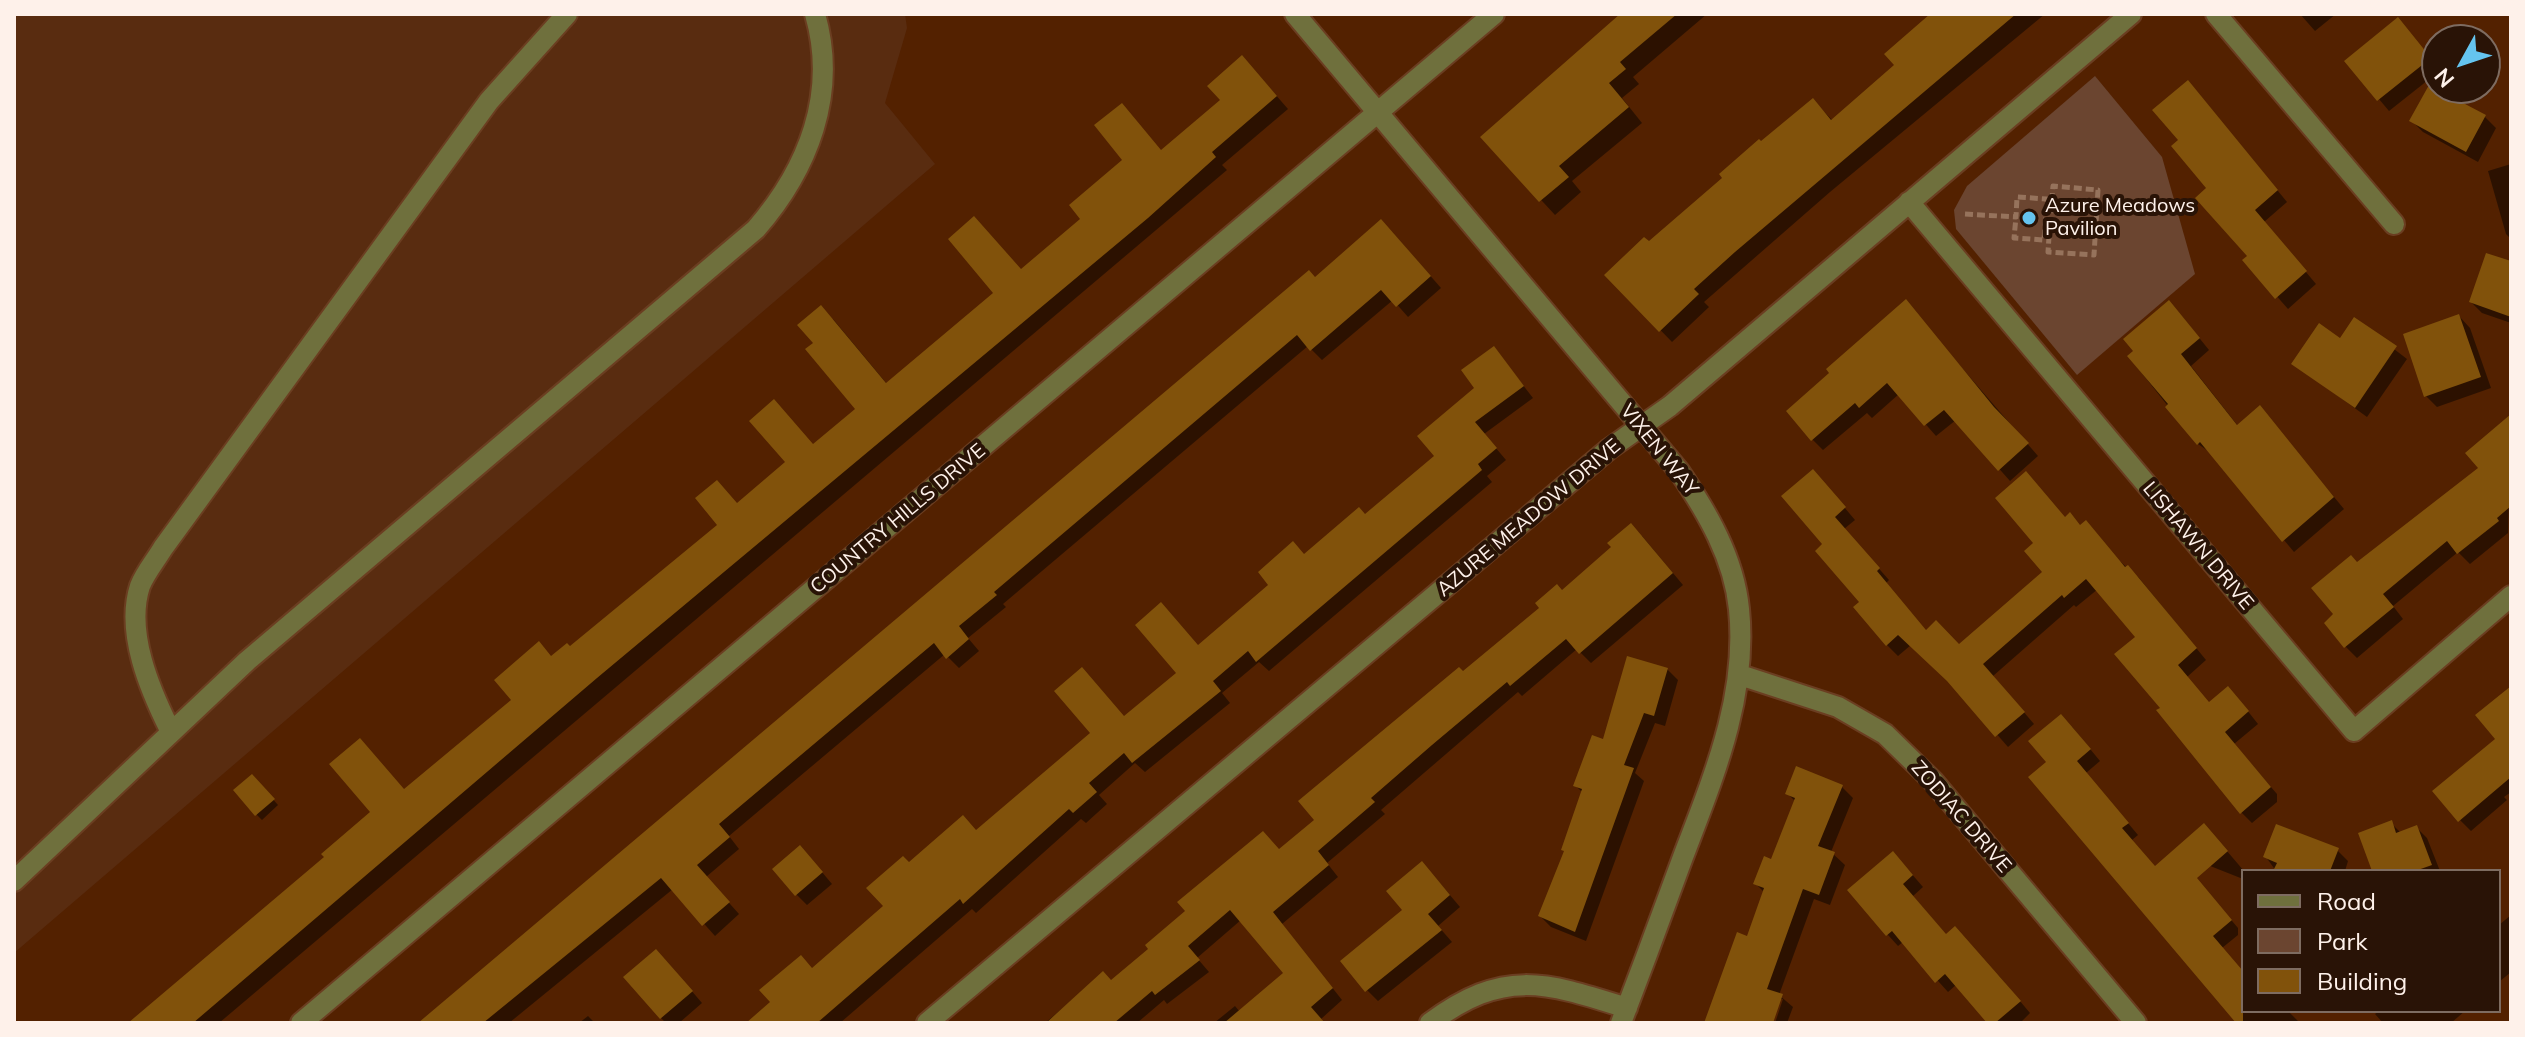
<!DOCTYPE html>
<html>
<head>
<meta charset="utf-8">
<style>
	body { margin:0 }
	#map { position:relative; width:2525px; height:1037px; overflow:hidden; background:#532100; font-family:Mulish,sans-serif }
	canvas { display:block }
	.frame { position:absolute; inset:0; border:16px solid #fef1ea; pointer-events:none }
	.legend { position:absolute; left:2241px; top:869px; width:260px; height:144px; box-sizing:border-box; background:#291306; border:2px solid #7e6c61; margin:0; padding:10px 14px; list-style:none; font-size:24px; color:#fef1ea }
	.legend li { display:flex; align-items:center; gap:16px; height:40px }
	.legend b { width:40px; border:2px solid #7e6c61 }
	.north { position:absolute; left:2421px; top:24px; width:80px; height:80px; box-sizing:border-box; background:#291306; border:2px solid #7e6c61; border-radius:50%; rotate:230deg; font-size:22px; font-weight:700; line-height:32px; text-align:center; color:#fef1ea }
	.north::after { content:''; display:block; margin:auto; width:28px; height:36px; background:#65c4ef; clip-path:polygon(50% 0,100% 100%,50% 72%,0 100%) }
</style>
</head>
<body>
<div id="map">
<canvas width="2525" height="1037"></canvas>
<div class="frame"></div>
<ul class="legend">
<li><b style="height:10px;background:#6f703d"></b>Road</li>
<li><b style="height:22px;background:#6b4530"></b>Park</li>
<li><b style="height:22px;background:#81520b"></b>Building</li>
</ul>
<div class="north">N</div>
</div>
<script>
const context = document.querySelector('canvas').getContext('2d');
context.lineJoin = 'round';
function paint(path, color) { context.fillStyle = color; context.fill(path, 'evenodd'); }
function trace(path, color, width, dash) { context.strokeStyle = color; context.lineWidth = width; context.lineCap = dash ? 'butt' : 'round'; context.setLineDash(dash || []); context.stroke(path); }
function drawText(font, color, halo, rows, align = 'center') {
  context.font = font + ' Mulish,sans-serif'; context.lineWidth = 8; context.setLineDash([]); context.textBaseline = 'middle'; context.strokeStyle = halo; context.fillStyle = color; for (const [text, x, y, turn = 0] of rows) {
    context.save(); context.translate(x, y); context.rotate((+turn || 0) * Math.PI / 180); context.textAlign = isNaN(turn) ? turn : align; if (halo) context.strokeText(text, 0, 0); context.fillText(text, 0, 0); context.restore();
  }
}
const built = new Path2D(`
	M14 14H905L907 28 885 103 935 164 14 953Z`);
const green = new Path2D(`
	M2095 76 2162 157 2195 274 2077 375 1956 229 1954 210 1967 186Z`);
const shadow = new Path2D(`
	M1623 14H1707L1633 77 1639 84 1622 98 1642 123 1572 181 1581 192 1555 215 1483 137Z
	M1934 14H2045L1830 192 1704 302 1709 307 1672 342 1607 275 1649 244 1813 100 1833 121 1897 66Z
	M2300 14H2336L2315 31Z
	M2398 20 2437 65V73L2389 111 2347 61Z
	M1254 70 1288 109 1222 165 1227 170 219 1023H131L327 857 373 813 405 791 514 700 552 658 570 649 858 409 833 319 887 384 1021 271 1165 159Z
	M2198 93 2287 202 2264 222 2316 284 2288 309 2245 260 2250 256 2180 140Z
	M2485 117 2496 128 2478 162 2423 132 2412 121Z
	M2511 164V239L2506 234 2488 171Z
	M1392 232 1441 288 1408 317 1393 300 1322 360 1308 346 1003 604 1006 607 968 638 979 651 959 668 945 654 729 836 739 849 706 877 739 914 715 936 673 889 509 1023H422L1316 279Z
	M2511 263V323L2482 313 2471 302Z
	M1905 302 2038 456 2010 481 1956 420 1936 436 1899 394 1872 418 1867 413 1823 450 1812 439 1832 373Z
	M2180 314 2209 350 2191 366 2238 426 2260 408 2344 509 2294 552 2211 453 2198 444 2129 357Z
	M2459 316 2470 328 2491 388 2437 407 2426 396Z
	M2355 319 2407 359 2367 417 2294 364 2340 340Z
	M1494 348 1533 398 1484 434 1506 460 1487 476 1492 482 1269 671 1259 662 1222 693 1230 703 1145 772 1135 763 1099 795 1107 804 1086 823 1081 819 976 913 972 909 840 1023H749L886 907 909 865 977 832 1125 718 1179 673 1199 647 1305 556 1366 516 1436 456 1477 389Z
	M2511 416 2508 533 2470 564 2458 552 2393 606 2403 619 2357 658 2346 647 2336 615 2357 564 2481 469Z
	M1823 482 1855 520 1844 529 1889 580 1886 583 1927 632 1959 646 2045 572 2066 519 2081 527 2139 578 2206 660 2187 677 2210 704 2239 700 2258 724 2234 744 2277 794V802L2252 823 2241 812 2162 708 2137 637 2098 589 2076 607 2074 605 1993 676 2034 724 2008 747 1952 683 1911 645 1898 656 1887 645 1825 545Z
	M1642 536 1683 585 1591 663 1577 649 1522 696 1518 692 1381 810 1385 814 1327 863 1338 877 1282 924 1342 1000 1321 1019 1324 1023H1214L1235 1006 1240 1012 1286 974 1241 920 1197 958 1209 972 1167 1004 1164 1000 1137 1023H1045L1103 974 1112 983 1280 851 1317 820 1464 674 1562 592Z
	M1667 669 1678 680 1665 726 1655 723 1635 773 1644 781 1586 941 1551 927 1540 916 1566 852 1583 793 1575 785Z
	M2511 687V792L2504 797 2507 800 2471 831 2460 820 2498 739Z
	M2072 727 2100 761 2086 773 2138 835 2132 840 2156 868 2184 864 2238 928V935L2222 948 2243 972V1011H2288L2300 1023H2239L2049 762Z
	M257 781 278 805 262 820 257 815Z
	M1842 787 1853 798 1831 852 1845 865 1830 905 1814 899 1779 995 1793 1007 1787 1023H1775L1783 999H1779L1771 1023H1705L1748 939 1765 893 1756 884 1772 861 1796 802 1787 793Z
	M2391 823 2401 833 2416 827 2427 838 2440 871H2374Z
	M2215 837 2244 871 2243 879 2190 858Z
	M2337 850 2348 861 2345 871H2276L2266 857Z
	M811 859 832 884 807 905 796 894Z
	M1904 865 1923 887 1913 896 1947 936 1999 976 2030 1013 2020 1023H1989L1956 985 1948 992 1903 942 1898 946 1888 935 1850 890Z
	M1433 875 1460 907 1438 926 1452 942 1378 1001 1367 990 1405 910Z
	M2511 915V972L2499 982V925Z
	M667 962 702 1003 679 1023H666L661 1018Z
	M2379 1011H2465L2451 1023H2383L2375 1014Z
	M588 1016 595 1023H579Z`);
const building = new Path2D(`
	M1620 14H1677L1620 62 1626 69 1609 83 1629 107 1559 166 1569 177 1539 202 1480 137Z
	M1930 14H2016L1735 252 1694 289 1699 294 1659 332 1604 275 1644 237 1649 241 1722 178 1719 174 1759 139 1761 141 1813 98 1831 120 1894 65 1884 54Z
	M2398 17 2431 58 2377 101 2344 61Z
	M1242 55 1277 96 1212 152 1216 157 1148 218 597 678 193 1023H128L324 857 321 854 370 812 329 764 360 738 404 789 511 700 494 680 539 641 551 656 567 643 570 646 717 525 695 498 717 480 737 503 785 462 749 421 774 399 813 444 855 409 805 349 813 343 797 325 821 305 886 383 993 293 948 239 974 216 1021 269 1080 219 1069 205 1122 160 1094 125 1122 103 1161 150 1220 100 1207 86Z
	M2188 80 2278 190 2255 210 2307 271 2275 299 2242 260 2247 256 2195 198 2206 188 2171 146 2178 140 2152 110Z
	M2429 85 2486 115 2466 152 2409 121Z
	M1381 219 1431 276 1396 307 1381 290 1310 351 1297 335 994 592 997 595 959 626 969 639 946 659 934 643 719 824 730 837 697 865 730 902 702 926 661 878 483 1023H418L1309 270 1315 277Z
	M2486 253 2511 261V317L2469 302Z
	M1906 299 1994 407 2029 443 1998 471 1944 410 1924 426 1887 383 1859 408 1855 403 1811 441 1786 411 1829 373 1826 369Z
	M2169 300 2200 338 2181 354 2237 425 2260 405 2334 497 2282 542 2200 442 2197 445 2165 407 2168 404 2127 356 2133 351 2123 339Z
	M2459 314 2481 377 2424 397 2403 334Z
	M2354 317 2397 346 2355 408 2291 364 2319 323 2340 338Z
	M1494 346 1524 386 1475 422 1497 448 1478 464 1482 470 1256 662 1248 651 1213 681 1221 691 1132 763 1124 753 1089 783 1097 792 1073 813 1069 809 963 904 960 899 817 1023H746L770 1002 759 990 801 955 812 968 883 906 866 888 903 856 909 862 963 815 976 830 1090 733 1054 691 1082 667 1124 716 1176 673 1135 625 1161 602 1198 645 1268 585 1258 572 1293 541 1304 554 1359 507 1365 514 1434 456 1417 436 1474 388 1461 370Z
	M2511 414V506L2497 518 2499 521 2457 554 2447 541 2383 594 2394 607 2344 648 2324 623 2333 614 2311 588 2351 555 2357 562 2478 468 2465 453Z
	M1813 469 1846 507 1835 517 1880 568 1877 571 1926 630 1936 620 1959 644 2042 572 2024 551 2033 543 1995 498 2026 471 2065 517 2070 512 2080 525 2086 520 2125 567 2128 565 2197 648 2178 665 2209 702 2228 686 2249 711 2225 732 2271 787 2240 814 2156 710 2160 708 2114 654 2135 637 2086 579 2064 598 2062 595 1983 664 2025 712 1995 737 1947 681 1898 635 1886 646 1853 607 1859 602 1815 551 1822 544 1781 496Z
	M1631 523 1673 573 1579 654 1566 639 1510 686 1507 682 1432 745 1371 798 1375 802 1318 851 1329 865 1273 912 1333 988 1311 1007 1325 1023H1224L1283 973 1230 910 1188 946 1200 960 1155 995 1152 991 1114 1023H1046L1103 971 1111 980 1148 949 1145 945 1185 911 1177 902 1263 831 1279 849 1314 820 1298 801 1459 667 1463 671 1539 608 1535 603 1557 584 1562 590 1611 547 1607 543Z
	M1627 656 1668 668 1654 716 1644 713 1624 765 1634 768 1575 932 1538 916 1564 851 1561 850 1582 789 1573 786 1592 735 1603 739Z
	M2511 686V777L2458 822 2432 791 2495 739 2475 715Z
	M2061 714 2091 749 2077 761 2129 823 2122 828 2155 866 2204 823 2228 851 2197 878 2232 920 2213 936 2243 971V1023H2236L2028 777 2046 762 2028 741Z
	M1796 766 1843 785 1818 846 1835 852 1819 895 1803 889 1767 989 1783 994 1773 1023H1704L1737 932 1747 936 1764 888 1753 884 1764 856 1771 859 1795 798 1785 794Z
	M252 774 275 799 255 816 233 790Z
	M2392 820 2396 833 2417 825 2432 865 2415 871H2372L2358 833Z
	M2276 824 2339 848 2330 871H2273L2277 863 2263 857Z
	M800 845 823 872 795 896 772 869Z
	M1893 851 1913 875 1903 884 1946 934 1955 926 2021 1001 1995 1023H1987L1945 974 1935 983 1892 931 1886 936 1847 890Z
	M1422 861 1450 895 1428 914 1442 930 1365 992 1340 961 1402 910 1386 891Z
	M656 949 693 991 660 1019 623 977Z`);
const path = new Path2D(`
	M1965 214 2016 217 2017 197 2047 199 2044 240 2014 238 2016 217
	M2046 221H2050L2053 186 2098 190 2094 255 2048 252 2050 221`);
const minor = new Path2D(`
	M1295 14 1679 471C1707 512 1734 558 1739 609 1748 696 1713 778 1683 857 1663 912 1642 968 1621 1023
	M2216 14 2394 224
	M1909 202 2354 731 2511 596
	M1740 675 1838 707 1885 734 1933 781 2136 1023
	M170 730C150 690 125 632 140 586 145 573 156 560 163 548L489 101 567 14
	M14 881 247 661 756 229C808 169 838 94 815 14
	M301 1023 1494 14
	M927 1023 1609 449 1670 406 2131 14
	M1430 1023C1504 968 1545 982 1627 1008`);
const markers = [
	[2029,218,8,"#65c4ef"]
];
const poiNames = [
	["Azure Meadows",2045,206],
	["Pavilion",2045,229]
];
const streetNames = [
	["VIXEN WAY",1659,450,51],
	["AZURE MEADOW DRIVE",1529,518,-40],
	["COUNTRY HILLS DRIVE",898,519,-40],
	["LISHAWN DRIVE",2198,546,50],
	["ZODIAC DRIVE",1961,817,49]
];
paint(built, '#592c10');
paint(green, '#6b4530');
paint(shadow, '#0007');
paint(building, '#81520b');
trace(minor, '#6b3e21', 24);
trace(path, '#96735c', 5, [8, 4]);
trace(minor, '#6f703d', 20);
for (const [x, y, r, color] of markers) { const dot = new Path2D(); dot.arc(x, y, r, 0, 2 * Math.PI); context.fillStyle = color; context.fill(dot); trace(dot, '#291306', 3); }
drawText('20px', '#fef1ea', '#291306', poiNames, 'left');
drawText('20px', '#fef1ea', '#291306', streetNames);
</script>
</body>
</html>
